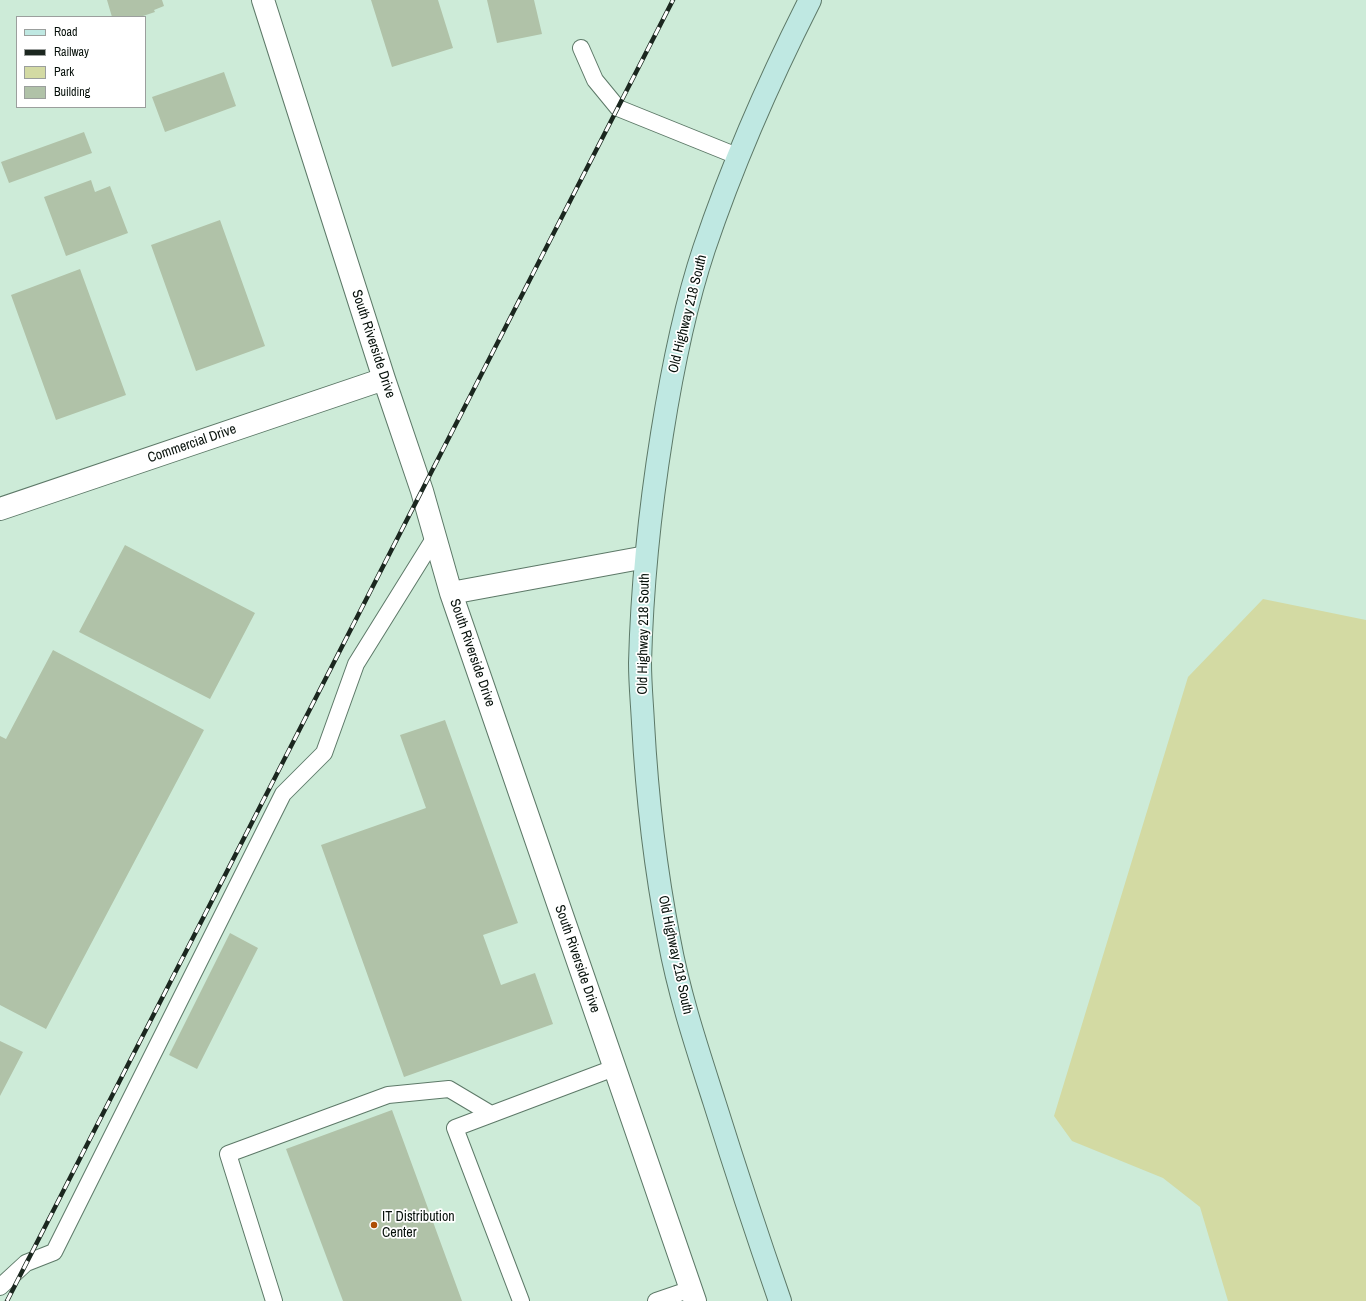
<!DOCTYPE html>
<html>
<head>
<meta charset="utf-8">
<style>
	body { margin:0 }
	#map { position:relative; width:1366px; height:1301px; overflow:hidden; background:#cdebd8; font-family:"Archivo Narrow",sans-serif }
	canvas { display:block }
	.legend { position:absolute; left:16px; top:16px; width:130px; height:92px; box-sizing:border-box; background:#fff; border:1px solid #9b9f9d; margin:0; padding:5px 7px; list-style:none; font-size:12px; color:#06100a }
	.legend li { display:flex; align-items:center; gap:8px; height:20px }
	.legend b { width:20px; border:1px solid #9b9f9d }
</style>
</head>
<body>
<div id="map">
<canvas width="1366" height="1301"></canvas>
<ul class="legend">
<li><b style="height:5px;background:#bfe8e2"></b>Road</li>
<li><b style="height:5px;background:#1b271f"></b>Railway</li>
<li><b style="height:11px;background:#d3daa3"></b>Park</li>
<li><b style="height:11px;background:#b0c2a8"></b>Building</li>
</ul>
</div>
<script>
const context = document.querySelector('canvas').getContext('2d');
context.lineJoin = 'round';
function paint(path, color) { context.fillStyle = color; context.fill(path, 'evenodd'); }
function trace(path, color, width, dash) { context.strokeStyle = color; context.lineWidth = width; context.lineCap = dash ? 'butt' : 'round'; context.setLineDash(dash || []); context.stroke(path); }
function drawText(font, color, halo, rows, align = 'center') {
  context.font = font + ' "Archivo Narrow",sans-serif'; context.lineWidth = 3.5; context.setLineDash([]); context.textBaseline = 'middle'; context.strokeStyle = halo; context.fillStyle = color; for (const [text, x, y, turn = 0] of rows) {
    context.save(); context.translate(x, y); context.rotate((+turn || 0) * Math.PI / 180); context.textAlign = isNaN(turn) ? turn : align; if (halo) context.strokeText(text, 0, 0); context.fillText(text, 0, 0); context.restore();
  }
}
const green = new Path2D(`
	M1263 599 1366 620V1301H1228L1200 1207 1163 1178 1072 1141 1054 1116 1188 677Z`);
const building = new Path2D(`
	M107 0H162L164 6 154 10 155 12 140 17H112Z
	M371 0H438L453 48 392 67Z
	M487 0H534L542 34 497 43Z
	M224 72 236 106 165 132 152 97Z
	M84 132 92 153 9 183 1 162Z
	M91 180 95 192 110 186 128 233 66 256 44 197Z
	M220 220 265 346 196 371 151 245Z
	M80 269 126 395 56 420 11 295Z
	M125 545 255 613 210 699 79 632Z
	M53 650 204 730 46 1029 0 1005V736L6 739Z
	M445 720 518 923 483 935 501 985 535 973 553 1024 404 1077 321 845 426 808 400 735Z
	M230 933 258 948 197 1069 169 1055Z
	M0 1041 23 1052 0 1096Z
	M392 1110 462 1301H343L286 1149Z`);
const lane = new Path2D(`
	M581 48 595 80 618 108 737 156
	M0 1287 26 1263 54 1252 283 794 324 753 356 664 435 537
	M274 1301 228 1154 388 1095 449 1089 491 1114
	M521 1301 455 1128 614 1068
	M656 1301 691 1289`);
const street = new Path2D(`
	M263 0 384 379 422 491 451 593 695 1301
	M0 509 384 379
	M451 593 646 557`);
const secondary = new Path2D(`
	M780 1301C757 1235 735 1168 714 1101 697 1048 679 994 669 939 655 867 647 796 643 723 642 703 640 683 640 663 642 586 650 509 662 434 672 371 684 309 704 249 733 163 769 81 810 0`);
const rail = new Path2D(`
	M7 1301 673 0`);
const markers = [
	[374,1225,4,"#ae4e06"]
];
const streetNames = [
	["Old Highway 218 South",688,314,-76],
	["South Riverside Drive",373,344,72],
	["Commercial Drive",192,444,-19],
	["Old Highway 218 South",644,634,-89],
	["South Riverside Drive",472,653,71],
	["Old Highway 218 South",675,955,78],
	["South Riverside Drive",577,959,71]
];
const poiNames = [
	["IT Distribution",382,1217],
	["Center",382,1233]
];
paint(green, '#d3daa3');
paint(building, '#b0c2a8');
trace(lane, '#5d7968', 18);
trace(street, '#5d7968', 24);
trace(secondary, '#5d7968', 24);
trace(lane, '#fff', 16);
trace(street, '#fff', 22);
trace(secondary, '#bfe8e2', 22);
trace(rail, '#1b271f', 4.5);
trace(rail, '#fff', 3, [9]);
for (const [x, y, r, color] of markers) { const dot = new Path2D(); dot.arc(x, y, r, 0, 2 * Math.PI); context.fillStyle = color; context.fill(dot); trace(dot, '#fff', 1.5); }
drawText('14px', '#06100a', '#fff', streetNames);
drawText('14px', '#06100a', '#fff', poiNames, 'left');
</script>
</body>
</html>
